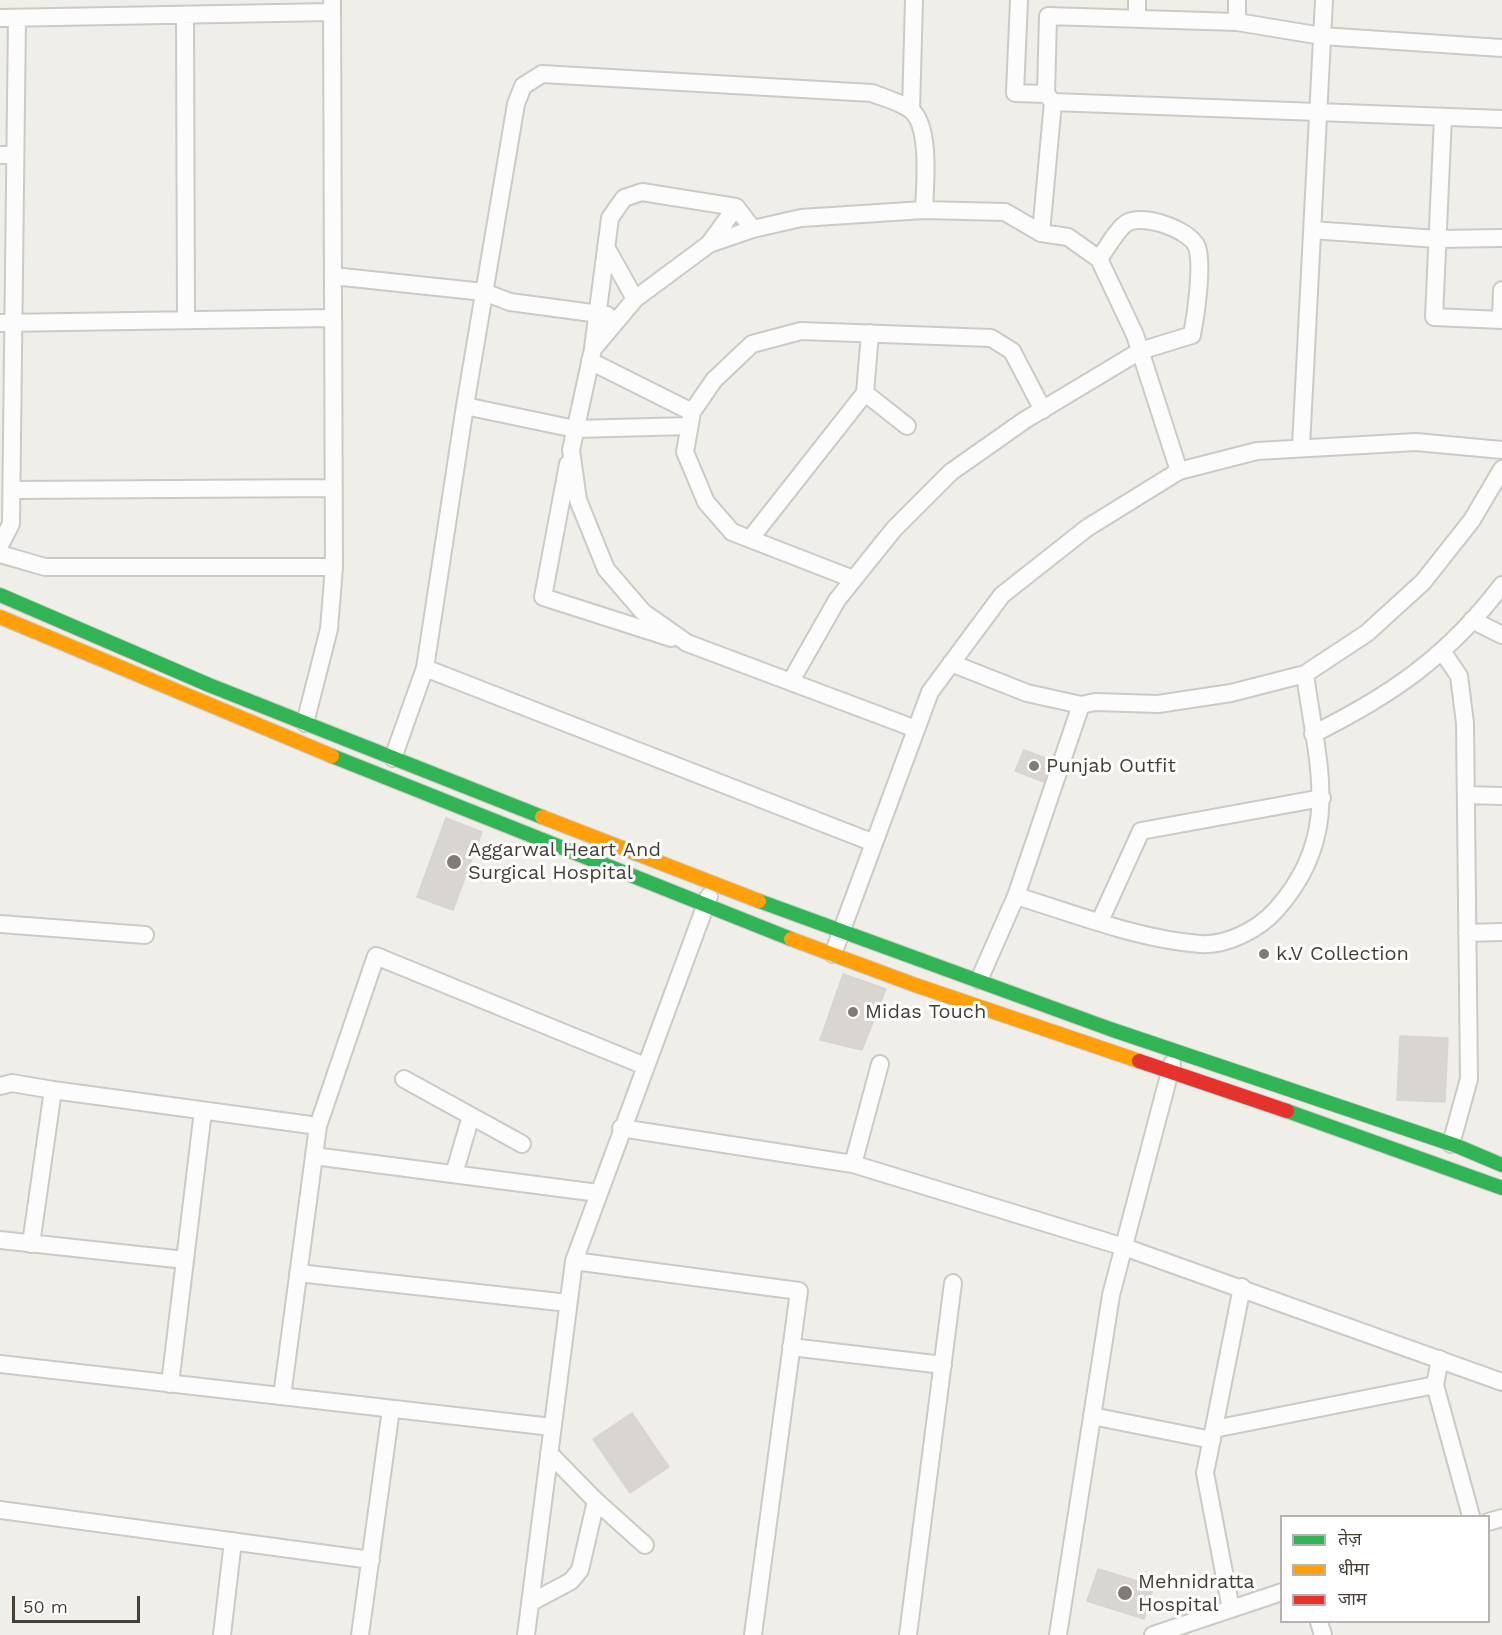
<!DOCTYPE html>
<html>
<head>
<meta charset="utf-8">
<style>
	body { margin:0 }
	#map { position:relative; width:1502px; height:1635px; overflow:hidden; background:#efeee9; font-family:"Work Sans","Noto Sans Devanagari",sans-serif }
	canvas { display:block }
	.legend { position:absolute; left:1280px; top:1515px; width:210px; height:108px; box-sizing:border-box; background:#fff; border:2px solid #b5b2af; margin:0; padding:8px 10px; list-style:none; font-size:18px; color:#453f36 }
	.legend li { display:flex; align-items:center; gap:12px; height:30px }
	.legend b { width:30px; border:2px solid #b5b2af }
	.scale { position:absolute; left:12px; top:1596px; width:128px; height:27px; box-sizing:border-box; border:3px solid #453f36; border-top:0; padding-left:8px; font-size:18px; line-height:21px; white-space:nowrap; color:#453f36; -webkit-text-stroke:4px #fff; paint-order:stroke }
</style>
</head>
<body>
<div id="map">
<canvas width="1502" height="1635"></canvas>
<ul class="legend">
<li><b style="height:8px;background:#30b455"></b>तेज़</li>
<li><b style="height:8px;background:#ff9f0a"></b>धीमा</li>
<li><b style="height:8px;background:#e5322d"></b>जाम</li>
</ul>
<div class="scale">50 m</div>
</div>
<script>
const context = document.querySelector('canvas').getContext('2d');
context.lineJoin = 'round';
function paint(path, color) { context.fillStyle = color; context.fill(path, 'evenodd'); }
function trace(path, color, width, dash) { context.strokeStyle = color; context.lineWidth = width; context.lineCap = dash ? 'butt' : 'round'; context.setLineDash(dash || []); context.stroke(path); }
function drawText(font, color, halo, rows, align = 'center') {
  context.font = font + ' "Work Sans",sans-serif'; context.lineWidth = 6; context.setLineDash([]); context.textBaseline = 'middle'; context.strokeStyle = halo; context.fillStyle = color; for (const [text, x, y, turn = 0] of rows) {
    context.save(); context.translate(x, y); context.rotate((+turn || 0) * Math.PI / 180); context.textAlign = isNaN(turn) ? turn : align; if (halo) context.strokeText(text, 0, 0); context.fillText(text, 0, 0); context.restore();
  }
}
const building = new Path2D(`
	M1024 750 1051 760 1044 782 1015 771Z
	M446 818 482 832 453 910 417 897Z
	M843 974 886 989 862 1050 820 1040Z
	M1400 1036 1448 1038 1445 1102 1397 1100Z
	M632 1413 669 1467 630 1493 593 1439Z
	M1098 1569 1154 1586 1144 1619 1087 1601Z`);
const street = new Path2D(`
	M1019 0 1015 93 1046 94
	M185 15 186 320
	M0 18 332 12
	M1137 19V0
	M1237 22V0
	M1502 48 1322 36 1237 22 1048 16 1046 94 1053 102 1502 119
	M911 110 914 0
	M1443 117 1434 317 1502 320
	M0 155H15
	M1312 230 1437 239 1502 238
	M1041 233 1053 102
	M709 244 736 207
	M606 247 635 299
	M333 276 484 292 510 302 607 315
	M1501 320 1502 290
	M0 323 333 318
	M593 348 610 218 624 198 642 192 736 207 753 229
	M590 361 692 412
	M865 393 907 426
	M465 406 575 429 689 426
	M1301 447 1324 0
	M568 464 543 597 671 638
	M12 490 334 488
	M750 539 865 393 870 333
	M0 545 11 524 17 18
	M0 554 45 567H334
	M853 579 732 532 706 502 685 452 692 412 714 380 752 344 801 331 991 338 1012 351 1043 410
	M1472 620 1502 635
	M1442 651 1459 676 1465 723 1469 1079 1451 1144
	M951 663 1027 693 1081 705 1095 702 1158 704 1231 693 1305 674 1367 633 1423 582 1472 520 1502 469
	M425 668 874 843
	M791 681 837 600 894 529 951 472 1025 420 1140 351 1192 335C1196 315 1203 266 1197 247 1190 229 1138 211 1124 225 1114 234 1107 248 1099 259
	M305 723 329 629 334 567 332 0
	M916 729 687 643 643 612 606 569 578 500 571 450 593 349 635 299 709 244 753 229 801 218 924 210 1005 212 1041 233 1068 237 1099 259 1135 335 1179 471
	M1313 734C1392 695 1448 656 1502 585
	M393 758 425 668 465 406 516 104 523 86 542 74 872 93C884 98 901 102 911 110 931 126 925 186 924 210
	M1466 795 1502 796
	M1016 896C1076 914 1137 939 1200 944 1227 946 1259 929 1276 910 1344 834 1317 765 1305 674
	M1100 921 1141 831 1322 798
	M0 924 145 935
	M1467 933 1502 932
	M833 954 930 692 1002 595 1087 528 1179 471 1257 451 1416 442 1502 450
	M979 980 1016 896 1081 705
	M404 1079 522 1144
	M0 1086 12 1083 53 1090
	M621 1128 853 1164 1124 1247 1502 1382
	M314 1156 598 1193
	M853 1164 880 1064
	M454 1174 471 1116
	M0 1240 185 1260
	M31 1244 53 1090 318 1126
	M574 1261 799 1291 753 1635
	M298 1273 568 1303
	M791 1347 943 1365
	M1440 1359 1435 1385 1471 1516
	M0 1364 552 1427
	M170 1384 203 1111
	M282 1396 318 1126 376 956 645 1066
	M1092 1416 1212 1440
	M1214 1429 1435 1385
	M596 1501 645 1545
	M0 1510 371 1560
	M1488 1522 1502 1518
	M530 1603 571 1581 580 1570 596 1501 549 1453
	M1231 1609 1205 1473 1242 1287
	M1319 1622 1323 1635
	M222 1635 233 1541
	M360 1635 391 1409
	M526 1635 574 1261 709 896
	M908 1635 953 1283
	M1058 1635 1111 1295 1172 1064
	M1153 1635 1282 1592`);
const fast = new Path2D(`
	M0 595 209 685 542 817
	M332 756 791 939
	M759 901 1110 1029 1457 1146 1502 1165
	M1287 1111 1502 1188`);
const slow = new Path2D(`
	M0 617 332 756
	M542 817 759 901
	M791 939 915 985 1139 1061`);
const jam = new Path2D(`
	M1139 1061 1287 1111`);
const markers = [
	[1034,766,6,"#807c75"],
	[454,862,8,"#807c75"],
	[1264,954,6,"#807c75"],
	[853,1012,6,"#807c75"],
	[1125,1593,8,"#807c75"]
];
const poiNames = [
	["Punjab Outfit",1046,766],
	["Aggarwal Heart And",468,850],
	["Surgical Hospital",468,873],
	["k.V Collection",1276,954],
	["Midas Touch",865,1012],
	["Mehnidratta",1138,1582],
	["Hospital",1138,1605]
];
paint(building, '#d9d6d1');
trace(building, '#d7d5cf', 1.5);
trace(street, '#cccac5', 20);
trace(fast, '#cecbc0', 16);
trace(slow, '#cecbc0', 16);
trace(jam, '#cecbc0', 16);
trace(street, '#fdfcfc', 16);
trace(fast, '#30b455', 14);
trace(slow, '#ff9f0a', 14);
trace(jam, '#e5322d', 14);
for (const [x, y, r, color] of markers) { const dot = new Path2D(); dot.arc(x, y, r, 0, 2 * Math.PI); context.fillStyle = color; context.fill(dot); trace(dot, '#fff', 2); }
drawText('20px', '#453f36', '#fff', poiNames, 'left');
</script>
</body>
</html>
